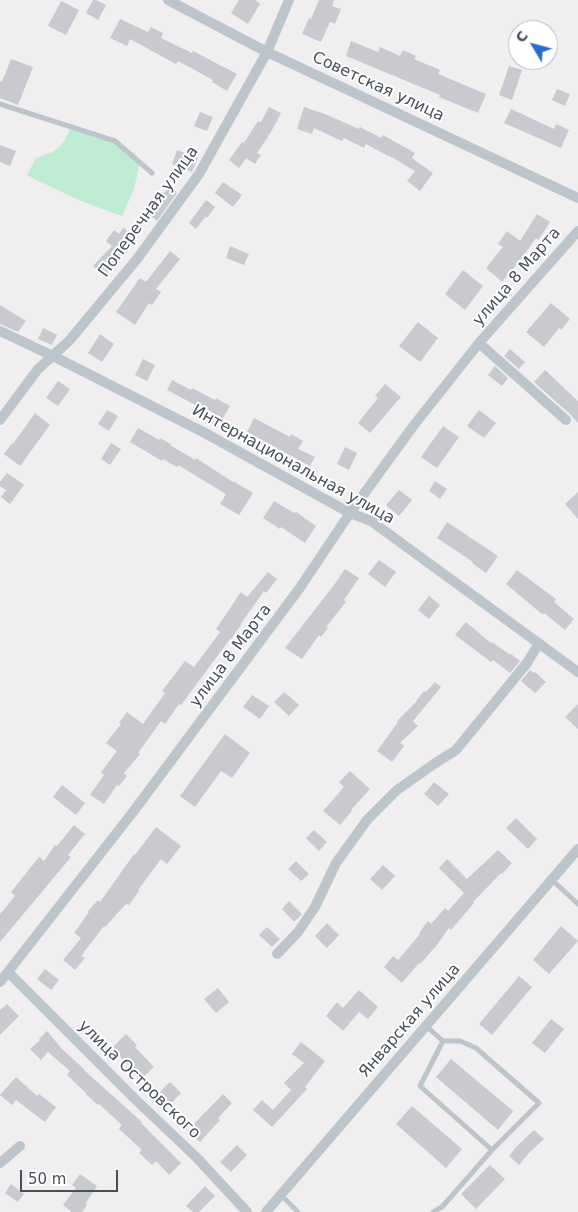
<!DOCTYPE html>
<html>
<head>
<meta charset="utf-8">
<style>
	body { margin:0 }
	#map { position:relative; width:578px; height:1212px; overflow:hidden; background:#f0eeee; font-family:"DejaVu Sans",sans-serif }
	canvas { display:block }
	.north { position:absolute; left:508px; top:20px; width:50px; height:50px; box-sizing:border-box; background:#fff; border:1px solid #b5b9bd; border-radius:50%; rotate:307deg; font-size:14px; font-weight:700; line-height:20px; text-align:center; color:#47505a }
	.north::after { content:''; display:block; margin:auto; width:18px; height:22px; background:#276bd1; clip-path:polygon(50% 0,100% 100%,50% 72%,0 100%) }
	.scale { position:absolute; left:20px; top:1170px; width:98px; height:22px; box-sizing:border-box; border:2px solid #47505a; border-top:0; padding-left:6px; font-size:15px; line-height:18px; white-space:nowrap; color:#47505a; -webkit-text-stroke:4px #fff; paint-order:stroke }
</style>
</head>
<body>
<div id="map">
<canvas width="578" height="1212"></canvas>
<div class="north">С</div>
<div class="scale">50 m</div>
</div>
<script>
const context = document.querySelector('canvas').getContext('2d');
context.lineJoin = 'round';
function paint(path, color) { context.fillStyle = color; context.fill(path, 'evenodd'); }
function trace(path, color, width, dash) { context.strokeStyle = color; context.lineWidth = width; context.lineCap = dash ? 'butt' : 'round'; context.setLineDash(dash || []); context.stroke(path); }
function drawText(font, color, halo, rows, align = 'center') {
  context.font = font + ' "DejaVu Sans",sans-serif'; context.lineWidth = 4; context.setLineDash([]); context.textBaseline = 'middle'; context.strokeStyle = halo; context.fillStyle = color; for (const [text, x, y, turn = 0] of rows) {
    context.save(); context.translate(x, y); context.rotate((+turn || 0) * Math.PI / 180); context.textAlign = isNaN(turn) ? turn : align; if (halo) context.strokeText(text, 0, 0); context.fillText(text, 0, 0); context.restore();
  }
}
const green = new Path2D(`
	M71 127 115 141 140 162 134 189 122 216C89 205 58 191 27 175L36 158C59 150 61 149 71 127Z`);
const building = new Path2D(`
	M93 0H96L106 5 98 20 86 13Z
	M239 0H255L260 4 248 24 231 13Z
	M319 0H334L332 6 341 9 335 24 330 22 321 42 302 34 309 18 311 19Z
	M61 1 79 10 66 35 48 26Z
	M120 19 148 32 151 27 163 33 161 38 192 53 193 51 237 74 227 91 212 82 213 80 178 61 176 64 130 39 127 46 110 38Z
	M351 41 378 52 380 47 400 56 403 50 416 56 414 59 440 70 438 74 486 94 478 113 439 97 440 95 346 56Z
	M11 59 33 67 18 105 0 98V81L2 82Z
	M509 66 522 70 512 100 499 95Z
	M557 89 570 94 565 106 552 100Z
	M269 107 281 113 271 132 257 153 261 155 255 164 246 158 239 168 229 160 242 142 244 143 258 121 261 122Z
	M304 107 325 114 359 129 360 127 381 138 383 135 415 153 412 158 433 173 420 191 407 181 415 171 388 155V156L366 144 364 148 344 138 342 141 314 128 312 134 297 129Z
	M511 109 554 129 556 124 569 130 561 148 504 123Z
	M200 112 213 117 207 131 194 126Z
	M0 145 16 151 10 166 0 162Z
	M177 150 198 158 192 172 172 164Z
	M223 182 242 195 233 207 215 193Z
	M169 187 177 193 157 221 148 214Z
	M206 200 215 207 207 218 206 216 196 229 189 223Z
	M537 214 550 222 538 240 536 238 521 259 502 282 486 268 503 247 498 244 507 231 520 241Z
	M123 228 137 237 125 255 123 254 105 276 93 266 112 246 106 241 114 230 119 234Z
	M230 246 249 254 244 265 226 258Z
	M170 251 180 259 156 289 161 292 152 305 149 303 135 325 116 312 140 278 146 282Z
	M463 270 483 286 465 310 445 294Z
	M551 303 570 319 561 330 559 328 544 347 526 332Z
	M0 305 26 321 18 332 0 324Z
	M418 322 438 338 420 362 399 346Z
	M43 328 57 335 52 345 38 339Z
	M100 334 114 344 102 362 88 353Z
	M510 349 525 362 519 369 504 356Z
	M143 359 155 365 147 381 135 375Z
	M495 366 508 378 502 386 488 375Z
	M545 370 578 401V423L571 415 534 382Z
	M172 380 191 390 192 388 215 400 216 398 230 406 223 418 202 407 201 408 167 390Z
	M58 381 70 389 58 406 46 398Z
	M385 384 401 397 370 433 358 423 378 398 375 396Z
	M107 410 118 416 109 431 98 424Z
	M479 410 496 423 484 438 467 426Z
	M35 413 50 425 20 466 4 454 12 443 13 444Z
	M254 418 290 437 291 434 303 441 298 449 315 457 310 466 247 432Z
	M443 426 459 437 437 468 421 457Z
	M138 428 159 440 160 438 171 444 170 445 195 460 196 458 233 482V481L253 493 239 515 220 504 226 494 178 465 177 467 163 459 162 461 130 442Z
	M111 443 121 449 110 465 101 459Z
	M345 447 357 453 349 470 337 464Z
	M7 473 24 485 10 504 1 497 6 490 0 486V482Z
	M435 481 447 489 440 499 429 491Z
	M399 490 412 500 399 516 386 505Z
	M578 492V519L565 504Z
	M274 501 294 513 296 512 316 526 305 543 281 527 280 529 263 518Z
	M447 522 498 556 486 573 472 563 473 562 437 538Z
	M379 560 396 572 385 587 368 574Z
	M345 569 359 578 344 600 346 602 326 627 328 628 321 637 319 635 302 659 285 648 334 585Z
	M517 570 556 599 554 602 574 619 565 630 544 613 543 615 506 584Z
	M268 572 277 579 266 593 264 591 240 625H241L231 639H230L181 705 179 704 165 724 161 721 138 753 140 754 124 773 127 776 119 786 117 785 104 804 90 795 104 775 101 772 117 751 106 743 121 724 119 723 127 712 143 724 165 693 162 691 185 661 194 667 220 632 216 629 241 592 247 597Z
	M429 596 440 605 429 619 418 610Z
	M466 622 491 643 492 642 510 655 511 654 520 661 510 673 493 660 491 662 455 635Z
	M530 670 534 673 535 672 546 682 535 693 521 681Z
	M435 682 441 687 413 721 418 726 400 743 404 746 392 762 377 751 398 722 397 721 417 701H416L424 691 426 692Z
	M284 692 299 705 289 716 274 702Z
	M252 695 269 706 260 719 243 707Z
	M578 704V729L565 717Z
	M225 734 250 753 232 778 221 771 195 807 180 796Z
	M350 771 370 789 351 810 352 811 340 825 323 811 344 787 339 782Z
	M434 782 449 794 438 806 424 794Z
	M62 785 85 803 76 815 53 797Z
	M516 818 537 839 528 849 506 828Z
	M74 825 85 834 68 855 71 857 0 942V914L15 896 11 892 39 857 44 861 55 845 57 846Z
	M156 827 181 846 167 864 161 859 138 890 139 891 129 905 126 904 105 927 104 926 81 956 85 958 75 970 63 960 81 938 74 933 89 912 88 911 98 900 100 902 134 854 135 855Z
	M314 830 327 842 319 851 306 838Z
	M498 850 512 863 502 874 501 873 473 902 474 903 451 930 449 928 436 946 420 964 419 963 402 983 384 967 393 956 398 960 420 934 419 933 428 921 431 924 445 908 448 911 464 893 439 868 447 859 467 879Z
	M296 861 309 874 301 881 288 869Z
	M383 865 395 876 382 890 370 879Z
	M289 901 302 914 294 922 282 909Z
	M327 923 339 935 327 948 315 936Z
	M561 926 578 941 549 974 533 960Z
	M267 927 280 939 272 947 259 935Z
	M45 969 59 980 51 990 37 979Z
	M519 976 532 987 492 1035 479 1024Z
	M218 988 229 1002 216 1013 204 999Z
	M359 990 378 1007 368 1019 359 1012 343 1031 326 1016 337 1002 343 1008Z
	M7 1004 19 1016 0 1035V1010Z
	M551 1019 564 1029 545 1053 532 1043Z
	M47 1031 62 1049 85 1070H84L142 1122 141 1123 181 1163 169 1175 156 1161 152 1165 139 1153 142 1150 119 1129 122 1125 99 1104 98 1105 86 1094V1093L67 1075 70 1071 48 1052 41 1060 30 1049 40 1040 39 1039Z
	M126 1034 137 1045 135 1047 154 1067 140 1080 133 1073 135 1072 112 1048Z
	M301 1042 325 1061 305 1087 307 1089 272 1127 253 1110 262 1100 273 1110 291 1090 284 1083 304 1063 292 1054Z
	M451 1059 513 1111 498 1130 436 1077Z
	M16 1077 37 1096 39 1094 56 1107 45 1122 16 1100 12 1105 0 1095Z
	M170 1082 181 1093 165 1110 154 1098Z
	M223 1094 232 1103 218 1118 220 1120 200 1142 187 1131Z
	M412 1106 462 1149 446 1168 396 1124Z
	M534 1130 544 1139 529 1153 519 1165 509 1156 516 1147Z
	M237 1145 247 1155 231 1172 220 1162Z
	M490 1165 505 1179 476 1209 461 1194Z
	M80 1174 97 1186 86 1203 87 1205 82 1212H72L63 1205 76 1188 72 1185Z
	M11 1184 24 1194 18 1202 5 1193Z
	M205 1186 215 1196 199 1212H193L186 1206Z`);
const lane = new Path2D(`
	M0 104 115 141 152 173
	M552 880 578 904
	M426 1026 443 1041 420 1086 492 1150 442 1207 433 1212
	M443 1041H460L476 1048 539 1103 492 1150
	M281 1195 298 1212`);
const street = new Path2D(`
	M168 0 267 52 578 198
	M0 331 53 356 203 432 350 513 371 521 578 672
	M479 343 566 420
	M0 420 38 369 69 341 137 259 199 174 267 52 289 0
	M277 954 298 932 315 907 336 863 367 820 397 790 434 764 456 750 527 663 539 643
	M8 972 135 1099 197 1158 247 1212
	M0 982 133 812 299 589 350 513 414 425 479 343 578 231
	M0 1163 20 1146
	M266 1212 578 849`);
const streetNames = [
	["Советская улица",378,87,25],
	["Поперечная улица",149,212,-54],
	["улица 8 Марта",517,277,-49],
	["Интернациональная улица",293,465,29],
	["улица 8 Марта",231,656,-53],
	["Январская улица",410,1021,-49],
	["улица Островского",139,1080,44]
];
paint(green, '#bfebd2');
paint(building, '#c8cad0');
trace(lane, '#bdc5cc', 5);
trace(street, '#bdc5cc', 10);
drawText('16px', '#47505a', '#fff', streetNames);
</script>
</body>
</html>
